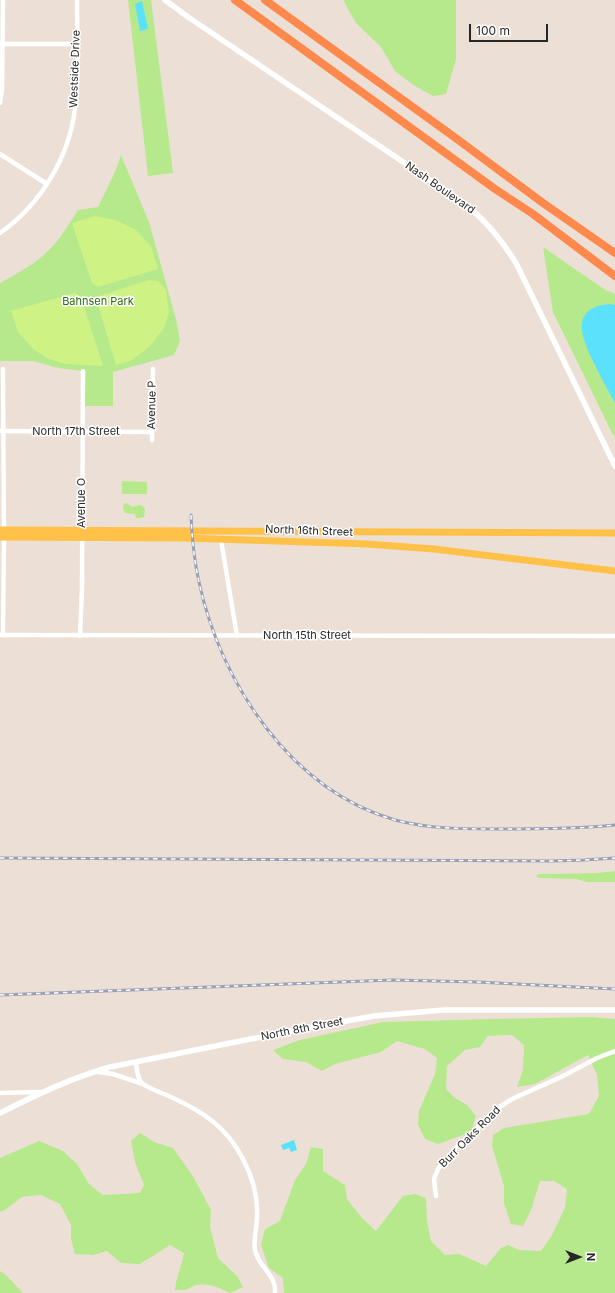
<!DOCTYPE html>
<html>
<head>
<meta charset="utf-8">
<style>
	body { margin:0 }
	#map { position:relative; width:615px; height:1293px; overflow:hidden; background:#ece0d6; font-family:Inter,sans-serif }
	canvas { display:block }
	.north { position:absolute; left:559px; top:1237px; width:40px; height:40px; -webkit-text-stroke:3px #fff; paint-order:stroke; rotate:90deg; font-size:11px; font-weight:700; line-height:16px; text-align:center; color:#272727 }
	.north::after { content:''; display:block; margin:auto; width:14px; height:18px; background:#272727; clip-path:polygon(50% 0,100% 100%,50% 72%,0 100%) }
	.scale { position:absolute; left:469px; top:24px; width:79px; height:18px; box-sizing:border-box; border:2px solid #272727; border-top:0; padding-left:5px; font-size:12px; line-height:14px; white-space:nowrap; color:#272727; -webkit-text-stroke:3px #fff; paint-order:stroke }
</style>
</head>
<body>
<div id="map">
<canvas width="615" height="1293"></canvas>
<div class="north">N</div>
<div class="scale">100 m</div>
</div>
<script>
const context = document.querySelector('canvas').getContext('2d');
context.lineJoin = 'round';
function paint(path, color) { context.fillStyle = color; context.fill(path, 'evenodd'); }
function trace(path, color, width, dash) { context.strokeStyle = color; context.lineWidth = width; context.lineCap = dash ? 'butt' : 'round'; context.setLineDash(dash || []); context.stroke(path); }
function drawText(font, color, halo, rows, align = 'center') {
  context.font = font + ' Inter,sans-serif'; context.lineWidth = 3; context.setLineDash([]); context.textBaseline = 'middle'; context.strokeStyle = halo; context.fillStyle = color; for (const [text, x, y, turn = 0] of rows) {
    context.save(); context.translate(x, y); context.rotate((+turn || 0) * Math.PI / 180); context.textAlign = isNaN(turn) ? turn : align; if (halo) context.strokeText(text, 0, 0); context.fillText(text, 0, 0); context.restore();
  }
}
const green = new Path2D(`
	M128 0H151L173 173 148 176Z
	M344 0H456V59L446 94 433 96 415 86 395 71 381 47 356 23 345 4Z
	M121 155 149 222 176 319 180 341 174 355 113 372V406H83V371L58 368 33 361H0V283C15 275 35 264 47 252 60 240 69 224 78 210L98 207 115 172Z
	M543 247 604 289 615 294V439L553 312Z
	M122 481 147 482V494H122Z
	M126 503 133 507 140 505 143 506 145 510 144 517 140 518H136L135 514 125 513 123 508 124 504Z
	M615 871V882H587L576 879 539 878 536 876 540 874C565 873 590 875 615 871Z
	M590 1017 615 1019V1293H284L283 1278 269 1268 261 1245 265 1229 280 1221 295 1180 306 1164 311 1147 323 1149V1171L345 1185 347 1199 361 1217 376 1231 403 1196 415 1194 426 1198 427 1221 431 1241 445 1255 459 1254 486 1266 501 1248 508 1245 519 1250 541 1251 551 1237 565 1208 567 1189 554 1181H540L531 1210 523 1226 511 1224 504 1203V1186L492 1146 493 1135 504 1128 589 1114 599 1096 597 1075 588 1055 535 1084 517 1087 523 1070 524 1045 512 1035 488 1036 480 1047 465 1050 447 1066 446 1089 455 1098 467 1105 476 1116 471 1132 438 1144 425 1139 418 1125 419 1111 435 1074 437 1058 425 1049 397 1041 381 1052 335 1064 322 1071 306 1062 283 1059 273 1050 300 1040 383 1022 492 1019Z
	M140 1133 154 1142 173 1148 194 1178 211 1210 210 1227 218 1258 237 1276 243 1287 230 1293C221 1288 206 1282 196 1285 184 1290 189 1291 175 1290 176 1277 182 1266 184 1253L170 1245 140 1264 121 1263 107 1251 93 1255 75 1254 71 1239V1225L60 1204 41 1195 22 1197 5 1210 0 1212V1158L39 1141 63 1151 77 1164 89 1184 103 1195 140 1193 144 1185 135 1162 131 1141Z
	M0 1271 6 1275 23 1293H0Z`);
const pitch = new Path2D(`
	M95 216 116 220 136 230 151 246 158 269 98 287 92 283 72 223Z
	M149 280 158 281 166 290 169 313 164 328 149 347 132 360 116 365 97 301 99 296Z
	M74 293 81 297 103 366 65 364 47 358 33 349 18 332 11 311Z`);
const water = new Path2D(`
	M142 1 148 29 140 31 135 4Z
	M608 304 615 305V403C608 390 600 376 594 363 582 338 569 309 608 304Z
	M294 1140 297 1150 291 1152 289 1148 283 1150 281 1145Z`);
const minor = new Path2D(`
	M0 44H77
	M0 103 2 90 3 0
	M0 154 47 184
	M0 233C40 205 69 158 75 109 79 73 77 36 77 0
	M0 431 152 432
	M152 440 153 369
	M221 540 237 636
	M0 635 615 636
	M3 635 4 537 3 369
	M80 636 82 587 83 371
	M136 1062C137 1068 137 1080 143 1084 150 1089 162 1093 171 1097 203 1112 226 1126 243 1159 252 1176 258 1197 257 1217 257 1228 253 1240 255 1250 258 1267 277 1275 275 1293
	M98 1072 113 1074 143 1084
	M0 1093 42 1092
	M436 1196 434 1179 438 1169 454 1150 498 1108 512 1099 561 1077 597 1058 615 1051`);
const tertiary = new Path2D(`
	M165 0 188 17 461 201C484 218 501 239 516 263L615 466
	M0 1113C36 1095 71 1078 110 1067L296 1030 374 1016 444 1010H615`);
const primary = new Path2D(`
	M0 530 615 533
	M0 537 185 538 367 544 434 549 615 571`);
const motorway = new Path2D(`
	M235 0 495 189 533 214 615 276
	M265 0 457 139 543 203 615 253`);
const rail = new Path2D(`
	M191 515C192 538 194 560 199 582 221 684 291 790 395 820 429 829 464 829 499 829 537 829 576 829 615 825
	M0 858 552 861 584 860 615 858
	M0 995 392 980 477 982 615 989`);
const streetNames = [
	["Westside Drive",75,69,-88],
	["Nash Boulevard",440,188,35],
	["Avenue P",152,405,-89],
	["North 17th Street",76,432],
	["Avenue O",82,503,-90],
	["North 16th Street",309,531,2],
	["North 15th Street",307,636],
	["North 8th Street",302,1029,-11],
	["Burr Oaks Road",470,1137,-45]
];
const parkNames = [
	["Bahnsen Park",98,302]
];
paint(green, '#b5e98b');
paint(pitch, '#cff285');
paint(water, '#5be1fb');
trace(minor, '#fff', 4.5);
trace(tertiary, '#fff', 5.5);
trace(primary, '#ffc147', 7);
trace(motorway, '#ff884d', 8);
trace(rail, '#999fb4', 3);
trace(rail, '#fff', 1.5, [4.5]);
drawText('11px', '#272727', '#fff', streetNames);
drawText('11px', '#2d6911', '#fff', parkNames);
</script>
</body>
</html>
